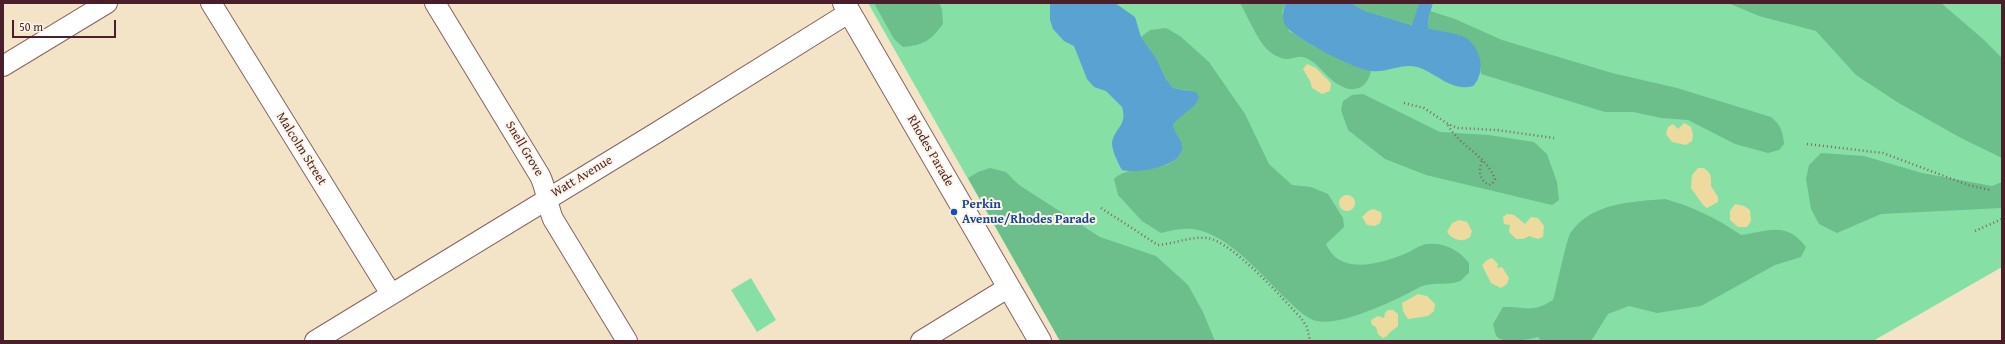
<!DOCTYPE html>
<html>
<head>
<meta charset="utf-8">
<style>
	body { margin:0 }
	#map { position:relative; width:2005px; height:344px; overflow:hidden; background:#f3e4c8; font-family:"Gentium Book Plus",serif }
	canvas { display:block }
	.frame { position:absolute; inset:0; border:4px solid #4a1f2b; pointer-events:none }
	.scale { position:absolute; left:12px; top:20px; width:104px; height:18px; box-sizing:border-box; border:2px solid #4a1f2b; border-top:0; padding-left:5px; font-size:12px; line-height:14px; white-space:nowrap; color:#4a1f2b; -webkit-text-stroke:3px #fcf5e5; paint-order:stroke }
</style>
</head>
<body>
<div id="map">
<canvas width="2005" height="344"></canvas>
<div class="frame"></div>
<div class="scale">50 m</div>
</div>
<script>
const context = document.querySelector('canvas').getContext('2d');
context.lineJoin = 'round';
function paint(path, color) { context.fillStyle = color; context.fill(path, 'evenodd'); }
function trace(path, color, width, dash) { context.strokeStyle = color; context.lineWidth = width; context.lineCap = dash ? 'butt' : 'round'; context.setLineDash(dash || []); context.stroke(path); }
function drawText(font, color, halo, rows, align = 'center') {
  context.font = font + ' "Gentium Book Plus",serif'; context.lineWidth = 4; context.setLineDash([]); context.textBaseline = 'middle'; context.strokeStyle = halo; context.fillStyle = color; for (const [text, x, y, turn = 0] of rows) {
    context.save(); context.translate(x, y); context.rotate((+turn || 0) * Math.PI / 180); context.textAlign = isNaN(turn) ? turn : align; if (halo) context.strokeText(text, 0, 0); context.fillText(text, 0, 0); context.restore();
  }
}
const green = new Path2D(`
	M868 3H2002V267L1873 341H1060Z
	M751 278 776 320 757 332 731 290Z`);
const forest = new Path2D(`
	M874 3H939L942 9 943 24C930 41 924 45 903 47L894 39Z
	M1240 3H1286L1282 12 1289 31 1313 46 1371 71C1367 88 1355 94 1339 85 1325 77 1319 62 1303 57 1298 56 1293 59 1288 59 1280 59 1271 54 1266 48 1257 39 1247 15 1240 3Z
	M1351 3H1419L1413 25 1365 11Z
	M1728 3H1941L1983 39 2002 58V158L1961 138 1897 102 1856 75 1816 31 1759 16Z
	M1430 11 1455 19 1502 40 1612 73 1677 88 1771 117C1781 125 1783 132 1784 144L1779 150 1768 153 1735 144 1688 120 1661 118 1633 112H1605L1481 74C1480 33 1459 37 1428 28Z
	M1166 28 1180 36 1209 62 1245 114 1269 164 1292 185 1311 187 1328 194 1343 218 1344 227 1326 244C1340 277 1383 263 1407 253 1413 250 1420 245 1427 244 1444 242 1459 250 1469 263V273C1466 275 1463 279 1460 281 1449 286 1430 281 1418 288 1396 300 1337 329 1313 320 1301 315 1291 303 1282 295 1259 272 1220 226 1185 229 1177 229 1169 231 1161 233L1142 221 1118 195 1114 179C1128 165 1155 173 1172 162 1175 160 1178 156 1181 154 1181 139 1175 138 1173 125L1178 117 1188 110V90L1173 88 1166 79 1156 58 1141 37 1150 30Z
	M1363 94 1440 132 1489 135 1534 142 1547 154 1557 182 1559 200 1552 205 1426 175 1385 159 1348 130 1341 110 1343 101 1352 95Z
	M1821 153 1864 156 1922 173 1992 186 2002 182V208L1881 214 1837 233 1819 224 1811 209 1806 179 1809 165Z
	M990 168 1006 172 1019 185 1100 237 1156 256 1188 285 1203 312 1215 341H1060L968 178 978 172Z
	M1665 199C1694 207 1716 218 1741 235 1768 231 1787 221 1806 247L1801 257 1775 265 1701 306 1657 313 1629 306 1608 314 1591 341H1541L1538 337C1528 340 1505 344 1497 337 1495 334 1494 328 1493 324L1503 307C1526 306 1531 314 1553 300 1557 288 1566 239 1571 232 1593 202 1632 202 1665 199Z`);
const sand = new Path2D(`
	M1307 64 1316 68 1331 83 1330 91 1322 94 1312 88 1310 81 1303 69Z
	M1684 123 1691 127 1693 135 1692 141 1686 145 1672 142 1666 134 1668 127 1673 124 1678 129Z
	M1698 168H1704C1712 174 1711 177 1711 186L1718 197V202L1707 208 1703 205 1691 188 1692 175Z
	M1339 203a8 8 0 1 1 16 0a8 8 0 1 1-16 0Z
	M1735 204 1744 206 1750 210 1751 221 1747 227H1738L1730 220V211Z
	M1373 209 1381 212 1382 217 1380 223 1375 226 1367 225 1362 217 1368 211Z
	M1507 214 1514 215 1525 224 1531 217 1538 218 1544 226 1543 237 1538 239 1529 236 1523 239H1516L1509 232 1510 225 1504 224 1503 217Z
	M1459 220 1467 222 1472 231 1470 237C1462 243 1453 240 1447 232L1452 223Z
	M1492 258 1498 264 1497 268 1502 267 1509 278 1507 284 1501 288 1491 283 1482 265 1487 260Z
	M1418 294 1427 296 1435 304 1434 311 1428 316 1408 319 1403 311 1402 303Z
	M1388 310H1393L1398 314V326L1389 333 1387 336 1383 338 1378 334 1376 327 1372 325 1371 320 1378 316 1384 318 1385 313Z`);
const water = new Path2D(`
	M1050 3H1115L1135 17 1141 37 1156 58 1166 79 1173 88 1196 92 1199 97C1196 109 1180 114 1173 125 1174 134 1183 140 1182 148 1182 167 1135 174 1122 170 1118 163 1112 151 1112 143 1114 128 1128 126 1122 107L1106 91 1094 87 1087 79 1074 46 1064 41 1053 29 1050 20Z
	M1286 3H1351L1365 11 1412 25 1419 3H1433L1429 16 1428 28C1437 31 1455 33 1462 36 1481 44 1487 72 1473 86 1451 92 1437 73 1417 67 1402 63 1387 73 1371 71 1357 70 1293 38 1286 26 1281 19 1283 10 1286 3Z`);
const path = new Path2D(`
	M1404 103 1424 108 1448 124 1458 128 1497 130 1554 138
	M1448 125C1459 146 1486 155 1495 179L1492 184 1489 185C1478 179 1479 170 1482 160
	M1807 144 1883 153 1968 185 1990 190
	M1101 208 1158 245C1174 244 1191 236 1207 238 1232 241 1283 299 1301 318L1307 327 1310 341
	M1975 231 2002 219`);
const minor = new Path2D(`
	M211 3 391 294
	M435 3 540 176C547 190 547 205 553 219L627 341
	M3 66 107 3
	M315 341 656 133 850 12
	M921 341 1009 287`);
const major = new Path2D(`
	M844 3 1040 341`);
const markers = [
	[954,212,4,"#1a4fb4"]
];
const streetNames = [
	["Malcolm Street",301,149,58],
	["Snell Grove",524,149,59],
	["Rhodes Parade",930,151,60],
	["Watt Avenue",582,177,-31]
];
const transitNames = [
	["Perkin",962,205],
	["Avenue/Rhodes Parade",962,220]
];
paint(green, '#86e0a6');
paint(forest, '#6cbe8b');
paint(sand, '#eeda9e');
paint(water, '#5aa2d1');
trace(minor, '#856462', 22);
trace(major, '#856462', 24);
trace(path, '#856462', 2.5, [1, 3]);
trace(minor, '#fff', 20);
trace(major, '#fff', 22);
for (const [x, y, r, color] of markers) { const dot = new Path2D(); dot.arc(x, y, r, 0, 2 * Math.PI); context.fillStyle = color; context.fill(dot); trace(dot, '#fcf5e5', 1.5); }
drawText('13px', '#4a1f2b', '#fcf5e5', streetNames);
drawText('bold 13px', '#164399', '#fcf5e5', transitNames, 'left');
</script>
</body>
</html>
